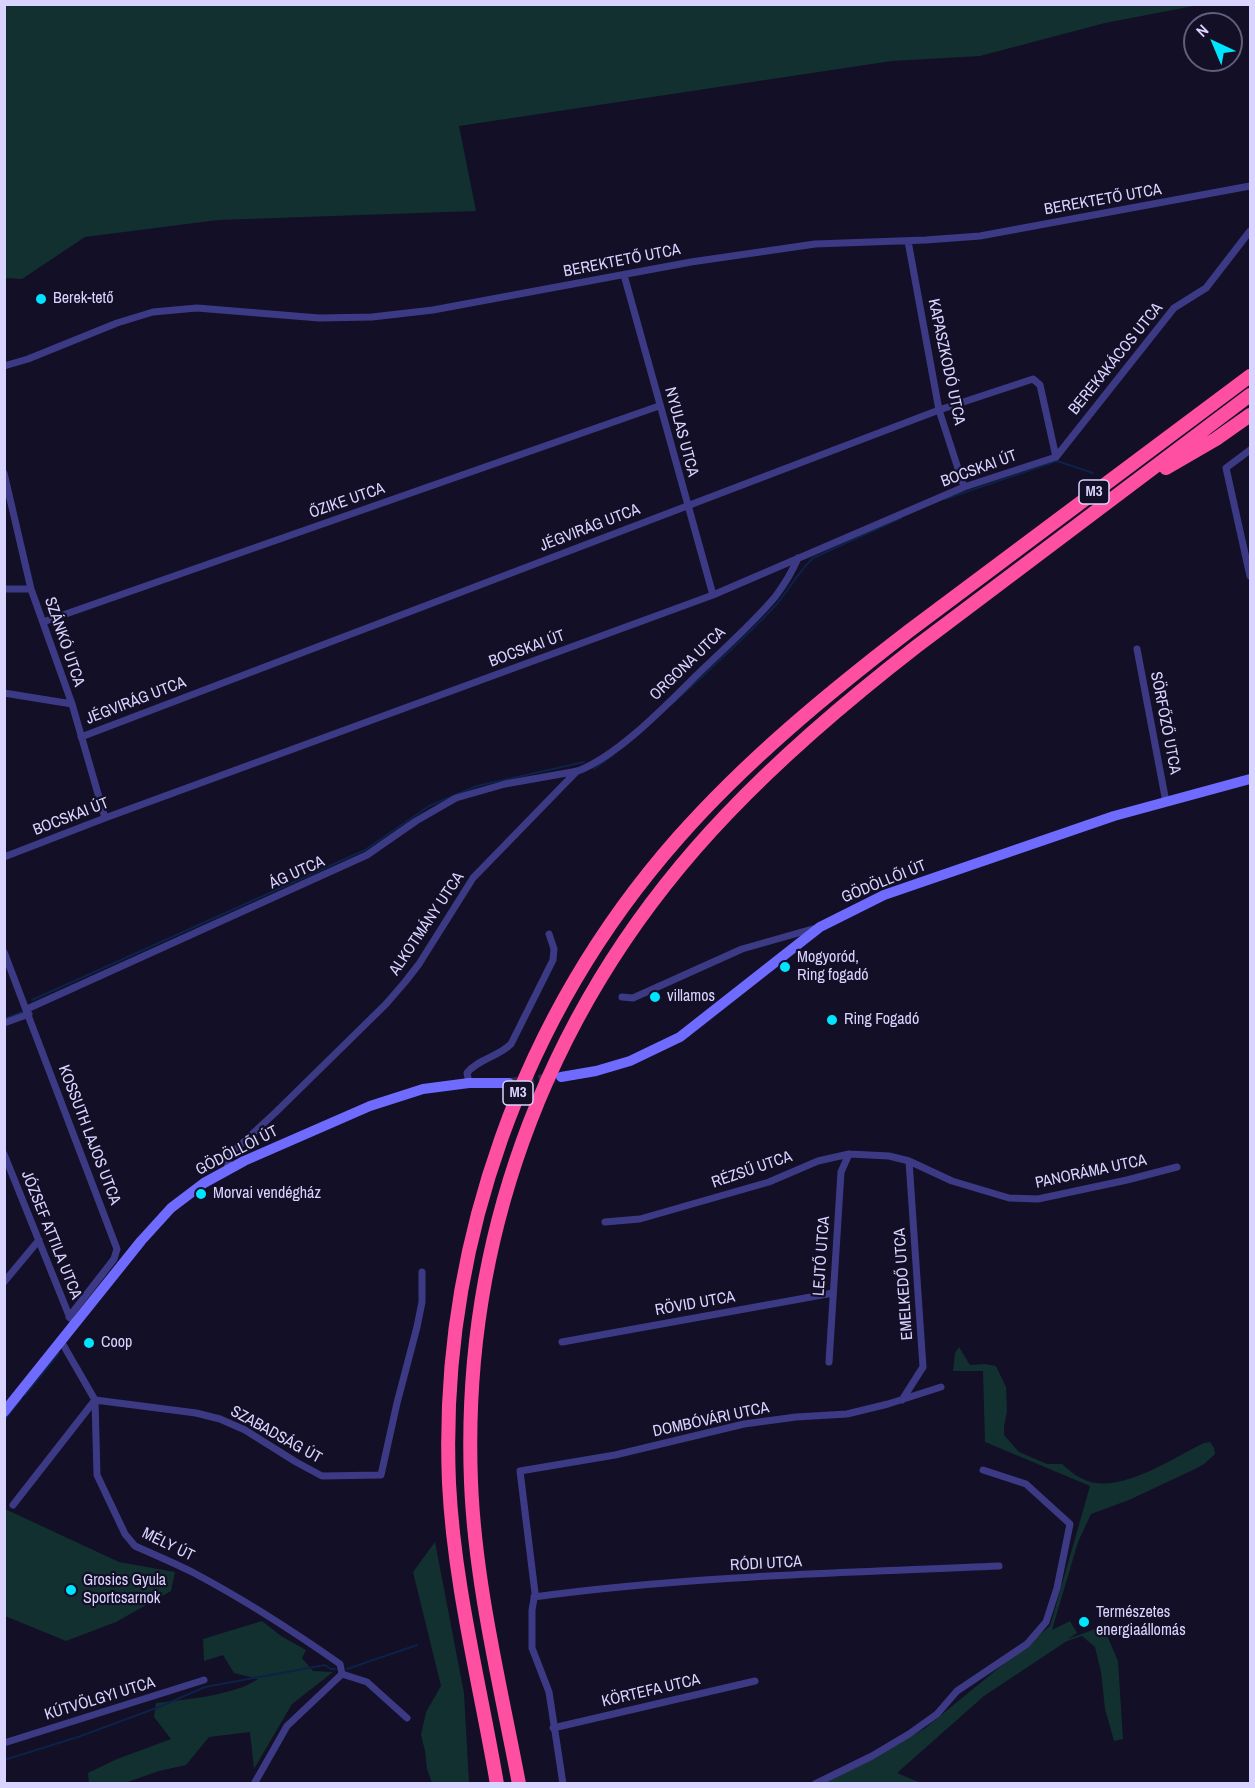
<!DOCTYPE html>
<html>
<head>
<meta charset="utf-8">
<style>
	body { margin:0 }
	#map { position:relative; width:1255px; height:1788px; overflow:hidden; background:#130f26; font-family:"Archivo Narrow",sans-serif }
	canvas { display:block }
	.frame { position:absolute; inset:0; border:6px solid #d9d4ff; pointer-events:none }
	.north { position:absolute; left:1183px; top:12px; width:60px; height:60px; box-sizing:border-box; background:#130f26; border:2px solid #625e7d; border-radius:50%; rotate:316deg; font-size:16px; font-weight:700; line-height:24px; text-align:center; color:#d9d4ff }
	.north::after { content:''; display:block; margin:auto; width:21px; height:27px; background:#00e5ff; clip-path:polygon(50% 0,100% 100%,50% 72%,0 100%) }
</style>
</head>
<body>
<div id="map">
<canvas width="1255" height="1788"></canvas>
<div class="frame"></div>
<div class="north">N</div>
</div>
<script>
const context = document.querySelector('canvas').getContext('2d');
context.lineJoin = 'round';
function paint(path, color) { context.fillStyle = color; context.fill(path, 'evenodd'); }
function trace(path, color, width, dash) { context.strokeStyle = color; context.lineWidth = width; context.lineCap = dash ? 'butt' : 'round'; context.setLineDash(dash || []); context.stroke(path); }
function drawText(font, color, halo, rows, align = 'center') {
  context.font = font + ' "Archivo Narrow",sans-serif'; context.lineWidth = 4.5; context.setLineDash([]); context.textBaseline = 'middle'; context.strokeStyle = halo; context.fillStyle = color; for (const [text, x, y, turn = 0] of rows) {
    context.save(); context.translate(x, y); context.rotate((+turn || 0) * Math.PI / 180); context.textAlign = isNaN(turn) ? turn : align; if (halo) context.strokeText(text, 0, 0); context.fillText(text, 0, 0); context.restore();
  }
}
const green = new Path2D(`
	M5 4H1199V5L1105 23 980 56 892 61 459 126 476 211 218 220 85 237 22 279 5 278Z
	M959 1347 970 1365 985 1364 996 1366 1006 1387 1007 1411 1004 1427V1435L1019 1452 1047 1464H1062C1068 1469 1074 1475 1081 1478 1116 1498 1172 1458 1204 1443L1210 1442 1214 1448 1215 1454 1204 1464 1195 1469 1129 1500 1091 1514 1078 1542 1052 1630 1070 1621 1077 1633 1068 1639 1103 1626 1118 1661 1123 1739 1114 1741 1105 1709 1101 1672 1095 1647 1082 1636 1067 1641 984 1696 897 1773 921 1783 822 1784 924 1729 1050 1626 1090 1486 985 1442 983 1371H953L955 1353Z
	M5 1509 119 1562 175 1572 171 1591 116 1622 66 1641 5 1616Z
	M435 1542 464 1693 469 1783H432L427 1769 425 1751 421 1735 426 1712 441 1686 413 1572Z
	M262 1621 281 1636 306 1650 302 1658 313 1671 333 1672 292 1704 254 1769 250 1732 209 1737 186 1765 159 1771 125 1783H89L88 1773 117 1759 171 1739 154 1717 156 1703C183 1700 236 1695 258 1679L234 1673 223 1655 204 1661 203 1639Z`);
const stream = new Path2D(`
	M945 499 1057 461 1093 473
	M672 704C707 672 743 640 776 605 789 590 798 572 813 558L901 518
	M594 769 613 755
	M32 1000 365 850 429 806 477 786 584 762
	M4 1019 22 1012
	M25 1395 59 1353
	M4 1421 21 1399
	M347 1669 417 1645
	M4 1760 78 1737 159 1707 205 1687 325 1665 331 1669H335`);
const secondaryTunnel = new Path2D(`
	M509 1083 555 1078`);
const street = new Path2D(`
	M908 241 939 410 964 487
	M624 275 713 595
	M4 366 28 359 117 323 153 312 197 308 319 318 372 317 433 310 691 262 815 244 926 240 980 236 1250 186
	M1250 450 1226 468 1250 576
	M1056 457 1174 308 1206 288 1250 231
	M4 473 31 589 72 704 105 818
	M4 589H31
	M43 622 659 406
	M1137 649 1166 802
	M4 693 72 704
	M81 737 939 410 1033 379 1040 385 1056 457
	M4 857 105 818 713 595 964 487 1056 457
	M4 952 117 1249 114 1259 69 1317
	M622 997 633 998 742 949 816 928
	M27 1009 367 855 416 821 456 798 505 784 578 771C621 754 669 702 703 669 727 646 753 623 775 597 784 585 792 572 798 558
	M4 1023 29 1014
	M469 1083 467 1073C478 1059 498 1057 511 1044L553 960 554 949 549 934
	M4 1154 70 1318
	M227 1169 229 1157 237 1148 276 1112 386 1004 405 982 419 964 473 878 577 771
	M605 1222 640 1219 769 1182 818 1161 849 1154 889 1156 909 1161 952 1181 1009 1198 1038 1199 1127 1180 1177 1167
	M4 1282 39 1240
	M61 1341 95 1400 97 1475 125 1534 135 1546C155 1555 175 1563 194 1573 245 1600 293 1631 340 1664L342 1674 287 1726 254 1784
	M562 1342 833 1293
	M829 1362 841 1172 849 1154
	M902 1400 923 1367 909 1161
	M13 1505 95 1400 196 1413 220 1419 245 1430 296 1462 322 1476 381 1475 397 1403 417 1327 422 1302V1272
	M534 1597C688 1576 844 1573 999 1566
	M342 1674 367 1682 407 1718
	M553 1728 755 1681
	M4 1743 204 1680
	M563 1784 549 1692 532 1648V1610L535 1593 520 1471 615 1455 744 1424 796 1417 847 1414 888 1404 941 1387
	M815 1784 872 1756 909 1734 937 1714 957 1691 1027 1644 1046 1622 1057 1588 1070 1524 1026 1484 983 1470`);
const secondary = new Path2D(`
	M561 1077 596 1071 630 1061 680 1037 820 927 884 895 1114 816 1250 779
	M4 1412 141 1241 171 1208 204 1183 244 1161 370 1106 423 1089 469 1083H509`);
const highway = new Path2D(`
	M1166 468 1216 439 1250 415
	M497 1784C480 1684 454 1585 449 1483 439 1248 522 1015 678 838 746 761 827 694 909 631L1250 376
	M519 1784C500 1684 475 1583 471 1482 461 1230 553 996 727 814 785 753 850 698 917 646L1250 395`);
const markers = [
	[41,299,6,"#00e5ff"],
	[785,967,6,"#00e5ff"],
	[655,997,6,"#00e5ff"],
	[832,1020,6,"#00e5ff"],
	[201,1194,6,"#00e5ff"],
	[89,1343,6,"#00e5ff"],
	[71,1590,6,"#00e5ff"],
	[1084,1622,6,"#00e5ff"]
];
const shields = [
	[1094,492,30],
	[518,1093,30]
];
const shieldNames = [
	["M3",1094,492],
	["M3",518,1093]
];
const streetNames = [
	["BEREKTETŐ UTCA",1103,200,-10],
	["BEREKTETŐ UTCA",622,261,-11],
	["BEREKAKÁCOS UTCA",1116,359,-51],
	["KAPASZKODÓ UTCA",946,362,78],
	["NYULAS UTCA",681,432,75],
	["BOCSKAI ÚT",979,469,-20],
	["ŐZIKE UTCA",347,501,-19],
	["JÉGVIRÁG UTCA",590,528,-21],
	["SZÁNKÓ UTCA",64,642,71],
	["BOCSKAI ÚT",527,649,-20],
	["ORGONA UTCA",688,664,-44],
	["JÉGVIRÁG UTCA",136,701,-21],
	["SÖRFŐZŐ UTCA",1165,723,79],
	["BOCSKAI ÚT",71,817,-21],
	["ÁG UTCA",297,873,-24],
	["GÖDÖLLŐI ÚT",884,882,-22],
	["ALKOTMÁNY UTCA",427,924,-56],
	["KOSSUTH LAJOS UTCA",89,1135,69],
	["GÖDÖLLŐI ÚT",237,1151,-27],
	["RÉZSŰ UTCA",752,1170,-19],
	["PANORÁMA UTCA",1091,1172,-12],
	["JÓZSEF ATTILA UTCA",51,1235,68],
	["LEJTŐ UTCA",822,1256,-86],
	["EMELKEDŐ UTCA",904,1284,-94],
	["RÖVID UTCA",695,1304,-10],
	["DOMBÓVÁRI UTCA",711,1420,-12],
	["SZABADSÁG ÚT",276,1435,29],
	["MÉLY ÚT",168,1545,26],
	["RÓDI UTCA",766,1564,-3],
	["KÖRTEFA UTCA",651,1691,-13],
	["KÚTVÖLGYI UTCA",100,1699,-17]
];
const poiNames = [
	["Berek-tető",53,299],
	["Mogyoród,",797,958],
	["Ring fogadó",797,976],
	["villamos",667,997],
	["Ring Fogadó",844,1020],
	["Morvai vendégház",213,1194],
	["Coop",101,1343],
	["Grosics Gyula",83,1581],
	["Sportcsarnok",83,1599],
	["Természetes",1096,1613],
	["energiaállomás",1096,1631]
];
paint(green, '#12302f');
trace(stream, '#0c2248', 2);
trace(secondaryTunnel, '#312d47', 10, [10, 5]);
trace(street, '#3d3a85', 7);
trace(secondary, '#6f6bff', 10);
trace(highway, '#ff4fa3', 14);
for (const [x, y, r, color] of markers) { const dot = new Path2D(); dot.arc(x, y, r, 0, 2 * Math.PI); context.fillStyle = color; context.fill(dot); trace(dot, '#130f26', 2); }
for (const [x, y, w] of shields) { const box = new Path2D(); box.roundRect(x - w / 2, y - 12, w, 24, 4.5); context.fillStyle = '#130f26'; context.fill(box); trace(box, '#d9d4ff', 1.5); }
drawText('bold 15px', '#d9d4ff', null, shieldNames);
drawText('16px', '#d9d4ff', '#130f26', streetNames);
drawText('16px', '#d9d4ff', '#130f26', poiNames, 'left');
</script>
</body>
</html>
